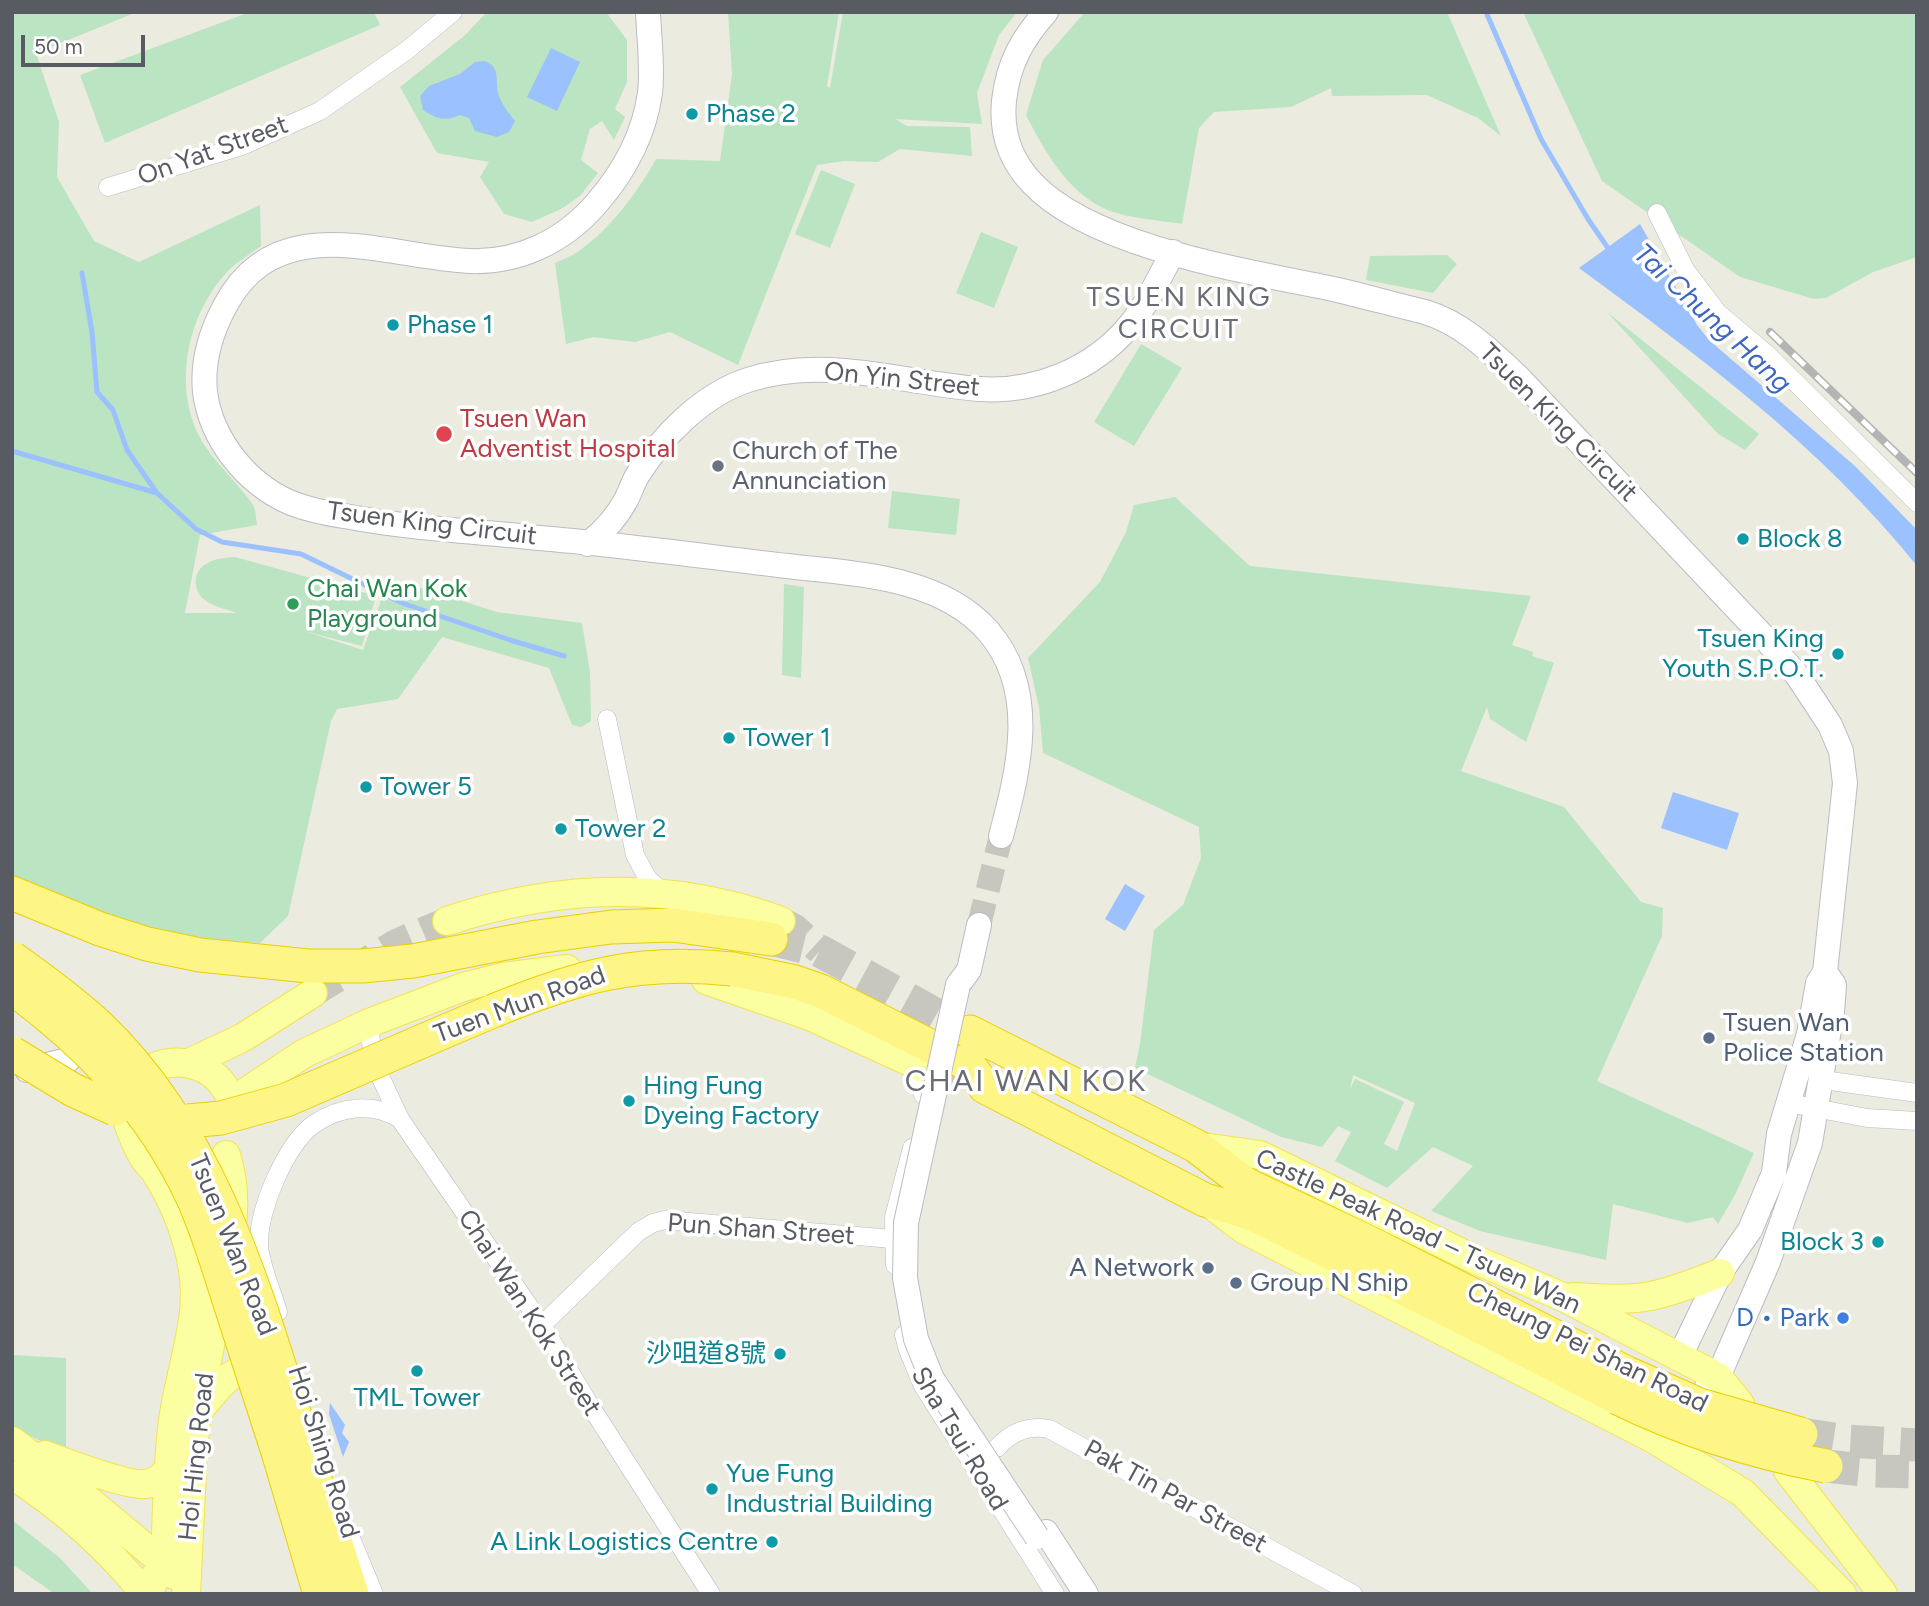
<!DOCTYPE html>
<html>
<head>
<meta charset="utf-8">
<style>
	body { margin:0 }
	#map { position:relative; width:1929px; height:1606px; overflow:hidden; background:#ecebdf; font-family:Figtree,sans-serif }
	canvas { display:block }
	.frame { position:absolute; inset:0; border:14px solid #585b61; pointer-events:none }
	.scale { position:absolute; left:21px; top:35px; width:124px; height:32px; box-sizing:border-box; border:4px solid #585b61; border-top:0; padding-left:9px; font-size:21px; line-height:24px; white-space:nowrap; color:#585b61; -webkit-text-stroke:5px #fff; paint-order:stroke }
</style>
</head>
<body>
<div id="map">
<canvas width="1929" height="1606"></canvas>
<div class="frame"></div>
<div class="scale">50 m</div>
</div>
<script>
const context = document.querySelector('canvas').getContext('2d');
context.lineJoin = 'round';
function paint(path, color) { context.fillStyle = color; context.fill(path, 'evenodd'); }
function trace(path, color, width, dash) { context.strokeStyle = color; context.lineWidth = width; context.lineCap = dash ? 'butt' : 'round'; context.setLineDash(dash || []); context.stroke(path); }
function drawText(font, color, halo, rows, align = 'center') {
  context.font = font + ' Figtree,"Noto Sans TC",sans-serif'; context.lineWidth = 7; context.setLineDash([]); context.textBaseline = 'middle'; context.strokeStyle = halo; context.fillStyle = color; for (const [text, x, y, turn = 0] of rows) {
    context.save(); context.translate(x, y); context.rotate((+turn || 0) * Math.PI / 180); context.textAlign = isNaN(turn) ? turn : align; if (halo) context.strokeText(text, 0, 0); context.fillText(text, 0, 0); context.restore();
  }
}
const green = new Path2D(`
	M12 12H137L36 53 59 122 57 177 94 241 139 262 260 205 261 246C251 253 240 260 231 268 186 312 170 392 205 446 219 467 239 484 253 505 256 510 256 519 257 525L200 535 185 613H236C227 609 214 607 205 600 200 597 197 591 196 586 193 562 217 558 235 557L376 596 362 646 304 631 363 650 389 578 497 612 582 623 590 672 591 721 581 727 572 725 549 668 442 637 398 699 337 709 331 721 288 916 260 943 201 938 121 922 12 879Z
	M250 12H374L380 25 105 143 80 75Z
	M487 12H606L627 40V82L615 109 625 117 614 140 602 121 590 129 581 160 598 173 580 196 561 209 532 222 504 214 480 177 489 162 437 153 400 87 464 36Z
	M728 12H839L827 86 830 88 843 12H1017L999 35 977 93 982 124 895 119 907 126 970 127 972 156 900 149 878 162 844 161 817 165 738 365 670 332 635 342 593 337 566 344 555 263C563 259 572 256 579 251 611 228 637 193 656 159L720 161 732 74Z
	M1085 12H1447L1501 136 1478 118 1427 95 1332 96 1331 88 1291 107 1214 112 1199 128 1182 224C1159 220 1122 218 1101 207 1065 188 1044 150 1026 115L1043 60Z
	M1523 12H1917V257L1873 272 1826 298 1814 299 1740 277 1602 181Z
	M821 170 855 184 830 248 795 234Z
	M981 232 1018 247 994 308 956 293Z
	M1447 255 1457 264 1433 293 1366 280 1370 256Z
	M1607 312 1759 434 1745 450 1718 434Z
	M1141 344 1182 368 1134 446 1094 422Z
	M892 491 960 499 956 535 888 528Z
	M1175 497 1250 566 1531 596 1512 645 1533 652 1532 656 1554 663 1526 742 1490 719 1487 707 1461 771 1564 807 1641 902 1663 908 1662 936 1597 1081 1754 1153 1736 1193 1718 1224 1713 1217 1688 1223 1613 1204 1606 1260 1480 1231 1431 1211 1473 1166 1433 1147 1387 1188 1335 1161 1351 1132 1338 1126 1322 1147 1281 1137 1135 1068 1140 1044 1154 930 1183 905 1201 858 1199 827 1043 753 1039 707 1028 658 1100 582 1126 532 1134 505ZM1353 1075 1415 1103 1397 1151 1384 1144 1404 1102 1355 1079 1350 1089Z
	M784 584 804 587 801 678 782 675Z
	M12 1355 66 1358V1453L12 1427Z
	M12 1520 60 1558 93 1594H55L12 1564Z`);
const water = new Path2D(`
	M551 48 580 62 557 111 527 97Z
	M485 61C502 68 494 81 499 96 502 105 509 113 515 121L509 132 497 137 475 131 469 118 460 115C444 122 437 119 423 110L420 96 429 86 460 74 475 62Z
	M1640 224 1697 325 1709 340 1855 466 1917 530V566C1822 447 1700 357 1579 268Z
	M1673 792 1739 813 1727 850 1661 828Z
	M1125 884 1145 896 1125 931 1105 919Z
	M330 1403 345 1425 342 1433 349 1442 343 1457 329 1414Z`);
const stream = new Path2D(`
	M1486 12 1541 139 1588 219 1610 251
	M82 273 92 332 97 392 113 410 127 450 157 493 196 529 222 542 301 554 402 603 510 640 564 656
	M12 451 157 493`);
const secondaryTunnel = new Path2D(`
	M979 925 1001 836`);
const primaryTunnel = new Path2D(`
	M781 921 795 928 820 951
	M313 993 396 943 447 921
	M928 1070 961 1086`);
const highwayTunnel = new Path2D(`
	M771 939 820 951 937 1015
	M1801 1434 1846 1441 1917 1445
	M1826 1466 1873 1471 1917 1472`);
const street = new Path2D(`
	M108 187 242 146 320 111 406 51 453 12
	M1657 213 1686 271 1718 313 1769 356 1917 503
	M607 719 635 855 648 879 664 893
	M369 1023 373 1061 400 1119 542 1325 591 1407 711 1594
	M916 1063 923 1095
	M1823 1080 1917 1093
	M1789 1103 1867 1118 1917 1121
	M895 1265 894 1217 912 1148
	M278 1312C273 1294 259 1262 259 1244 258 1210 286 1144 314 1124 341 1106 373 1102 400 1119
	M542 1325 638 1232 653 1223 665 1220 893 1239
	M904 1335 908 1350 923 1386 1055 1594
	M997 1448C1011 1432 1029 1425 1049 1429L1353 1594
	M347 1529 374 1594`);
const secondary = new Path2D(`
	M648 12C649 38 653 67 650 93 644 136 624 172 596 204 564 241 519 263 469 261 385 257 277 207 225 306 211 332 202 362 205 392 211 439 246 483 289 502 308 510 330 514 350 517 409 528 469 531 529 537 615 544 701 556 787 566 854 574 940 576 988 631 1039 690 1019 769 1001 836
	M1046 12C1022 39 1008 64 1004 101 1001 132 1010 160 1032 183 1093 248 1252 272 1338 290 1367 297 1396 305 1425 312 1462 323 1489 350 1517 376L1761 634 1797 675 1830 725 1841 751 1845 783 1825 972 1818 983 1809 1034 1779 1134 1774 1173 1750 1230 1720 1273 1680 1356
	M588 544C603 532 617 517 626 500 630 492 633 483 637 476 662 436 702 395 748 380 824 355 903 383 979 389 1036 393 1094 369 1130 325 1148 303 1160 276 1173 252
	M958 985 969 970 979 925
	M27 1070 68 1060
	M1706 1389 1718 1377 1768 1262 1810 1143 1832 1012 1834 985 1825 972
	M1046 1532 1086 1594`);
const primary = new Path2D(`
	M447 921C559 884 670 880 781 921
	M706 980 810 1016 928 1070
	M189 1063 242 1038 313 993
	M134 1091C144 1057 192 1055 216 1077 223 1083 227 1092 232 1099
	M240 1096 303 1054 369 1023 463 987 503 977 567 969
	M128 1123C137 1148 146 1171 173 1181
	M1196 1146 1260 1155 1476 1260 1563 1297 1718 1377 1740 1404
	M226 1155C234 1180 235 1206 231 1232
	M1212 1205 1243 1229 1652 1438 1743 1493 1842 1594
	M1573 1297C1598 1298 1625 1301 1651 1296 1675 1291 1697 1282 1720 1273
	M201 1408C220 1384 237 1361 272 1367
	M12 1441 69 1484 165 1564 174 1575
	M45 1455C63 1462 130 1487 146 1484 157 1482 162 1477 169 1469
	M1788 1471 1883 1594
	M12 1475C62 1507 108 1548 145 1594
	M149 1594 155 1576 165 1564C167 1516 167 1468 173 1420 178 1386 188 1354 193 1320 201 1270 182 1214 156 1173
	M186 1594 193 1451 197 1413 223 1278`);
const highway = new Path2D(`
	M12 893 100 929 147 944 200 955 308 966H363L413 961 537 937 611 927 673 925 771 939
	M732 969 795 982 821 991 934 1048
	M448 1030 493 1011
	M970 1032 1196 1146 1247 1185 1368 1242 1627 1373
	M963 1062 969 1065 985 1087 1205 1200 1250 1213 1460 1316 1618 1398
	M307 1454 352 1594
	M279 1455 320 1594`);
const rail = new Path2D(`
	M1770 332 1917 473`);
const secondaryBridge = new Path2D(`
	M958 985 906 1223 905 1278 916 1339 932 1379 1037 1537`);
const highwayBridge = new Path2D(`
	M12 958C43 980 73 1002 100 1027 218 1140 259 1304 307 1454
	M12 988C88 1044 152 1110 192 1196 207 1228 217 1263 228 1297 245 1349 262 1402 279 1455
	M493 1011C579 976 637 959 732 969
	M12 1053 73 1090 115 1109
	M188 1121 221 1118 286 1100 448 1030
	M1627 1373 1700 1405 1801 1434
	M1618 1398C1685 1431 1753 1452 1826 1466`);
const markers = [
	[692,114,7,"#0f9aa8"],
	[393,325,7,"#0f9aa8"],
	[444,434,9,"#e0444e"],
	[718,466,7,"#6b7280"],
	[1743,539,7,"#0f9aa8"],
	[293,604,7,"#2e9e5b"],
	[1838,654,7,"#0f9aa8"],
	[729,738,7,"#0f9aa8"],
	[366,787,7,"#0f9aa8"],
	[561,829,7,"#0f9aa8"],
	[1709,1038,7,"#5c6f8a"],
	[629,1101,7,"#0f9aa8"],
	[1878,1242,7,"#0f9aa8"],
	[1208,1268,7,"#5c6f8a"],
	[1236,1283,7,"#5c6f8a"],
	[1843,1318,7,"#3f7fe0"],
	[780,1354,7,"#0f9aa8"],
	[417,1371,7,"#0f9aa8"],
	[712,1489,7,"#0f9aa8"],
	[772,1542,7,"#0f9aa8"]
];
const cultureNames = [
	["Phase 2",706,114],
	["Phase 1",407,325],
	["Block 8",1757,539],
	["Tsuen King",1824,639,"right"],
	["Youth S.P.O.T.",1824,669,"right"],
	["Tower 1",743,738],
	["Tower 5",380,787],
	["Tower 2",575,829],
	["Hing Fung",643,1086],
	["Dyeing Factory",643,1116],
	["Block 3",1864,1242,"right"],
	["沙咀道8號",766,1354,"right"],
	["TML Tower",417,1398,"center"],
	["Yue Fung",726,1474],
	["Industrial Building",726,1504],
	["A Link Logistics Centre",758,1542,"right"]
];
const streetNames = [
	["On Yat Street",213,151,-20],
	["On Yin Street",902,380,6],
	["Tsuen King Circuit",1558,423,45],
	["Tsuen King Circuit",432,524,7],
	["Tuen Mun Road",520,1005,-20],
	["Pun Shan Street",761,1230,4],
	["Castle Peak Road – Tsuen Wan",1418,1232,25],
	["Tsuen Wan Road",232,1245,68],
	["Chai Wan Kok Street",529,1313,57],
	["Cheung Pei Shan Road",1587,1348,26],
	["Sha Tsui Road",959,1439,59],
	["Hoi Shing Road",323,1452,72],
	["Hoi Hing Road",197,1457,-84],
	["Pak Tin Par Street",1175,1497,29]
];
const healthNames = [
	["Tsuen Wan",460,419],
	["Adventist Hospital",460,449]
];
const worshipNames = [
	["Church of The",732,451],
	["Annunciation",732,481]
];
const leisureNames = [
	["Chai Wan Kok",307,589],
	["Playground",307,619]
];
const serviceNames = [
	["Tsuen Wan",1723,1023],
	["Police Station",1723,1053],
	["A Network",1194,1268,"right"],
	["Group N Ship",1250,1283]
];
const shopNames = [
	["D • Park",1829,1318]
];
const neighbourhoodNames = [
	["TSUEN KING",1179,298],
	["CIRCUIT",1179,330]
];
const waterNames = [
	["Tai Chung Hang",1712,319,43]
];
const quarterNames = [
	["CHAI WAN KOK",1026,1082]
];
paint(green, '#bbe4c3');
paint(water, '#9cc1ff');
trace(stream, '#9cc1ff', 5);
trace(secondaryTunnel, '#c7c7c0', 24, [24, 12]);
trace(primaryTunnel, '#c7c7c0', 28, [28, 14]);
trace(highwayTunnel, '#c7c7c0', 33, [33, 17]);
trace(street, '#babbc2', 19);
trace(secondary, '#babcc4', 26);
trace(primary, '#f1e353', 30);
trace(highway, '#ebcf00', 35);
trace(street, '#fff', 18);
trace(secondary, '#fff', 24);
trace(primary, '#fcffa1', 28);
trace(highway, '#fdf585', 33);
trace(rail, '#b3b4b4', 8);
trace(rail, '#fff', 5, [16]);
trace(secondaryBridge, '#babcc4', 26, []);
trace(highwayBridge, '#ebcf00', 35, []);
trace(secondaryBridge, '#fff', 24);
trace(highwayBridge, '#fdf585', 33);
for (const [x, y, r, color] of markers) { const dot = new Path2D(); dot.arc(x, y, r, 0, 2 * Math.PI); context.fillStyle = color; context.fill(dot); trace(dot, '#fff', 2.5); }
drawText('26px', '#0d838f', '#fff', cultureNames, 'left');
drawText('26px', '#585b61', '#fff', streetNames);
drawText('26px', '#be3a42', '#fff', healthNames, 'left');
drawText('26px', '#5b616d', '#fff', worshipNames, 'left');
drawText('26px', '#27864d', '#fff', leisureNames, 'left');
drawText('26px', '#4e5e75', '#fff', serviceNames, 'left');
drawText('26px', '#366cbe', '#fff', shopNames, 'right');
context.letterSpacing = '2px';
drawText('28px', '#696c73', '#fff', neighbourhoodNames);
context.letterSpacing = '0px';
drawText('italic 28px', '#3f66c2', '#fff', waterNames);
context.letterSpacing = '2px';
drawText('30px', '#696c73', '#fff', quarterNames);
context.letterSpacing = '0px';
</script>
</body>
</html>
